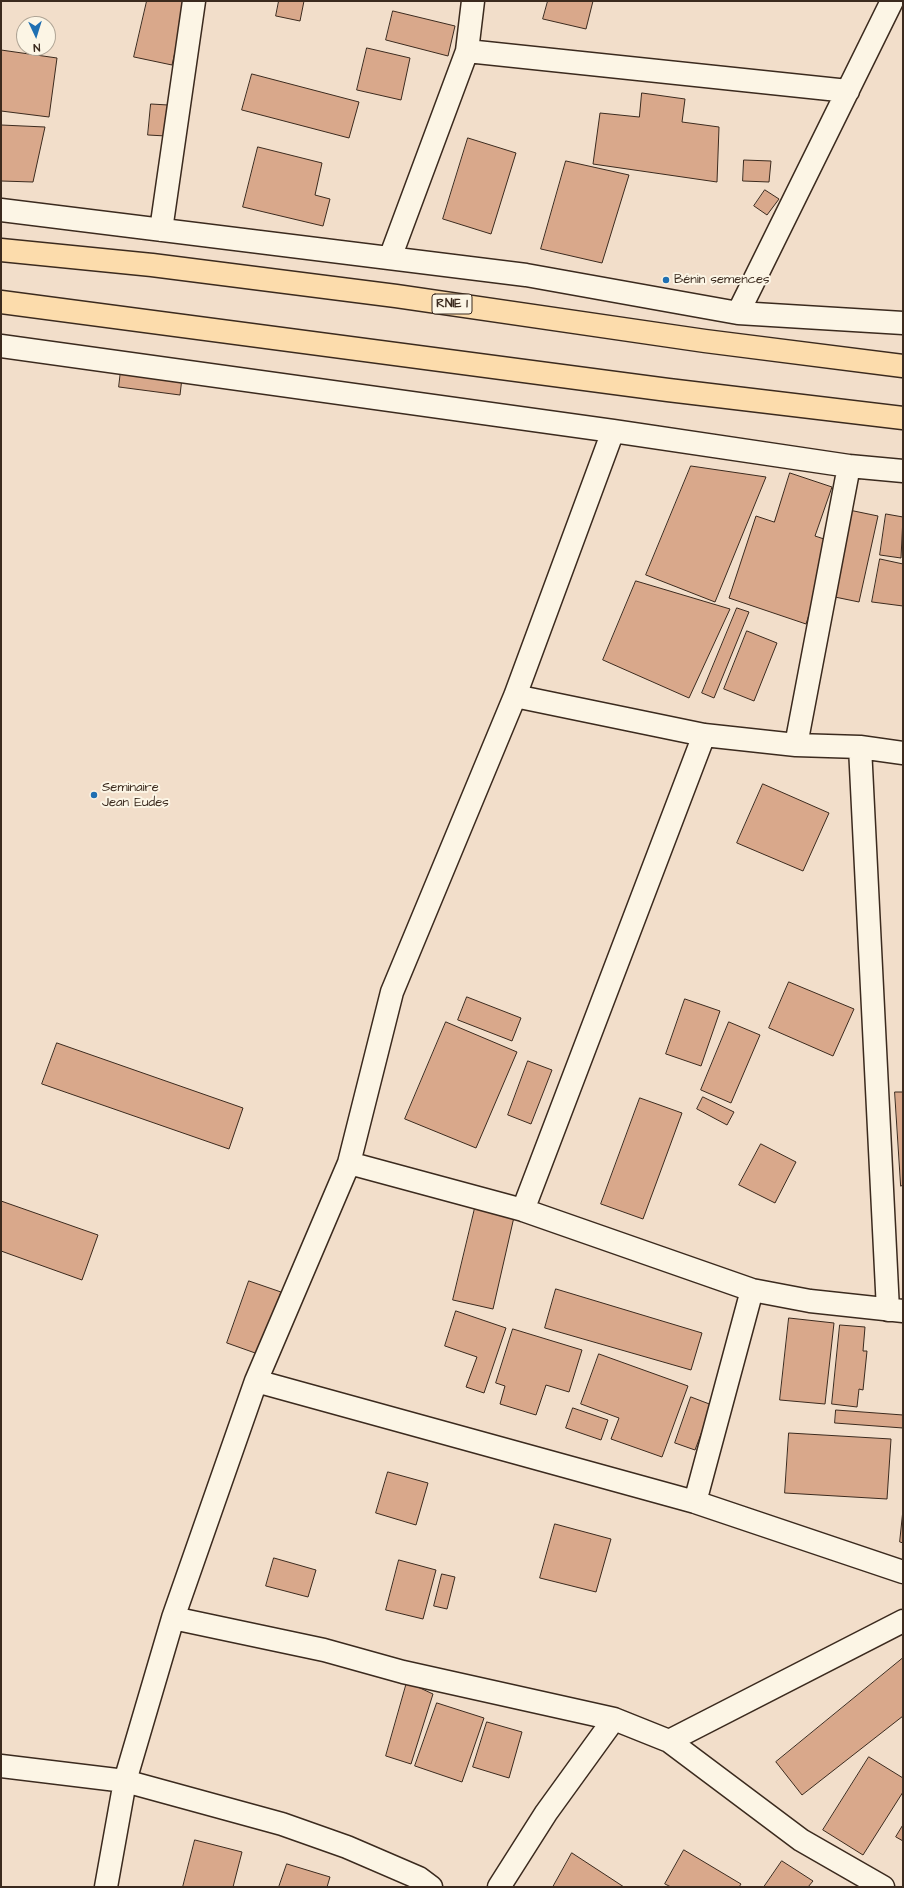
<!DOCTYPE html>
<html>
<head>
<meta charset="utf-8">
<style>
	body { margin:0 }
	#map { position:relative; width:904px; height:1888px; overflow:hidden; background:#f2deca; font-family:"Architects Daughter",sans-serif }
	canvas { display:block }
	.frame { position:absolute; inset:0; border:2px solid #3b2a1e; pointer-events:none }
	.north { position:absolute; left:16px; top:16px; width:40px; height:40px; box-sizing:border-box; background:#fcf5e5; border:1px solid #afa495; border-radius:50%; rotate:176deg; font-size:11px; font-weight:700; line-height:16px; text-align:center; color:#3b2a1e }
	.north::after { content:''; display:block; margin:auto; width:14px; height:18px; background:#1f6fb2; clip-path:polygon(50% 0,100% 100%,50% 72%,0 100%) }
</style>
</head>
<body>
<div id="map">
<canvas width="904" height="1888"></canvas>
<div class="frame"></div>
<div class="north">N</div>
</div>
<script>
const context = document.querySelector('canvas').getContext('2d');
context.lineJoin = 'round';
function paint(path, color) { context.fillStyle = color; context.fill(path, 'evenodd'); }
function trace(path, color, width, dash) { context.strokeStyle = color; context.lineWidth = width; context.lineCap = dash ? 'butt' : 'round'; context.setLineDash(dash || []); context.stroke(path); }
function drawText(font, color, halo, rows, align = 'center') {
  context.font = font + ' "Architects Daughter",sans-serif'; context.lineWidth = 4; context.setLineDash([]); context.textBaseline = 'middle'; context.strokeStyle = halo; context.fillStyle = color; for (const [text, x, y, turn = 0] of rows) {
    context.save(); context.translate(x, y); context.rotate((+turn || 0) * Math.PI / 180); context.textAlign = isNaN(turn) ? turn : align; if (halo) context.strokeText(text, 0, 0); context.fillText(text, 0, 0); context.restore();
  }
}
const building = new Path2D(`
	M147 1H187L172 65 134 57Z
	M279 1H304L300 21 276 16Z
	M548 1H593L586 29 543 19Z
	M393 11 455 26 448 56 386 40Z
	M367 48 410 58 401 100 357 90Z
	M1 50 57 58 49 117 1 111Z
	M252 74 359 102 349 138 242 110Z
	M642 93 685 99 682 122 719 127 717 182 593 164 600 113 639 117Z
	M151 104 168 105 166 136 148 135Z
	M1 125 45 127 33 182 1 181Z
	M468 138 516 153 491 234 443 219Z
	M258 147 322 163 315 195 330 199 323 226 243 207Z
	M744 160 771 161 769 182 743 181Z
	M566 161 629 175 602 263 541 249Z
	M765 190 779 199 767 215 754 206Z
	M121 370 182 378 180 395 119 387Z
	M691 466 766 477 715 602 646 575Z
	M790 473 832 487 815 536 833 542 806 624 729 598 756 516 774 522Z
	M849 510 878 516 859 602 830 596Z
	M886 514 903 517 901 558 880 555Z
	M880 559 903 564V606L872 602Z
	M636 581 730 609 689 698 603 660Z
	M737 608 749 612 714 698 702 693Z
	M747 631 777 643 754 701 724 689Z
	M763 784 829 813 803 871 737 843Z
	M789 982 854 1009 833 1056 769 1028Z
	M467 997 521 1018 512 1041 458 1020Z
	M685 999 720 1011 701 1066 666 1054Z
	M446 1022 517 1052 476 1148 405 1119Z
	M729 1022 760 1035 731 1103 701 1090Z
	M57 1043 243 1108 229 1149 42 1084Z
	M528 1061 552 1070 531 1124 508 1115Z
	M895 1092H903V1185L901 1186Z
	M703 1097 734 1112 727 1125 697 1109Z
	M640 1098 682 1113 643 1219 601 1204Z
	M761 1144 796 1162 775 1203 739 1185Z
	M1 1201 98 1235 82 1280 1 1251Z
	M475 1208 514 1217 493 1309 453 1300Z
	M249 1281 281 1292 258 1354 227 1343Z
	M556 1289 702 1333 691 1370 545 1328Z
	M456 1311 506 1328 484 1393 466 1387 477 1357 445 1346Z
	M789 1318 834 1323 825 1404 780 1400Z
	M840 1325 865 1327 863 1351H867L863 1390 859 1389 857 1407 832 1404Z
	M513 1329 582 1350 569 1392 546 1385 536 1415 500 1404 505 1386 496 1383Z
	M599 1354 688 1386 662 1457 611 1439 619 1418 581 1404Z
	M691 1397 712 1405 695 1450 675 1443Z
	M573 1408 608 1420 601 1440 566 1428Z
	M836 1410 903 1415V1428L835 1423Z
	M789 1433 891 1439 887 1499 785 1493Z
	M388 1472 428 1483 416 1525 376 1513Z
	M903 1510V1543L900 1542Z
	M555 1524 611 1539 596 1592 540 1578Z
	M274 1558 316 1570 308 1597 266 1586Z
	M399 1560 436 1570 423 1619 386 1610Z
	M442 1574 455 1577 447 1609 434 1606Z
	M903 1658V1716L802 1795 776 1762Z
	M407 1682 433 1694 411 1764 386 1756Z
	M437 1703 484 1718 462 1782 415 1766Z
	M487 1722 522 1732 509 1778 473 1767Z
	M869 1757 903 1778V1792L863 1855 823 1830Z
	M903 1825V1841L896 1837Z
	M195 1840 242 1852 233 1887H183Z
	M684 1850 741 1884 739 1887H671L665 1884Z
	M572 1853 624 1887H553Z
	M782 1861 813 1881 808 1887H764Z
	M287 1864 330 1877 327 1887H279Z`);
const minor = new Path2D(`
	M467 51 848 91
	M1 210 526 275 738 313 903 323
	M161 230 194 1
	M390 258 467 51 473 1
	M738 313 892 1
	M1 346 613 431 849 466 903 471
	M515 696 704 735 796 745 860 747 903 753
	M796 745 849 466
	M860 747 888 1310
	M349 1163 523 1210 752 1290 810 1301 903 1311
	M523 1210 704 735
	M256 1381 695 1502 903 1572
	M695 1502 752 1290
	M173 1618 324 1650 403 1672 614 1719 669 1741 801 1840 883 1887
	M669 1741 903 1621
	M1 1766 125 1781 282 1824 347 1847 419 1878 431 1887
	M106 1887 125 1781 173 1618 256 1381 349 1163 392 992 515 696 613 431
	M499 1887 546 1813 614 1719`);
const highway = new Path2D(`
	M1 250 152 265 396 296 705 341 903 366
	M1 302 668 390 903 418`);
const markers = [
	[666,280,4,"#1f6fb2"],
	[94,795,4,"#1f6fb2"]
];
const shields = [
	[452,304,40]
];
const shieldNames = [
	["RNIE 1",452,304]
];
const poiNames = [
	["Bénin semences",674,280],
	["Seminaire",102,788],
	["Jean Eudes",102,803]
];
paint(building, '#d9a88b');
trace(building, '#3b2a1e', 1);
trace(minor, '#3b2a1e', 25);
trace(highway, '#3b2a1e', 25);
trace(minor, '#fcf5e5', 22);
trace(highway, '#fcdcac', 22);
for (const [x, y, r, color] of markers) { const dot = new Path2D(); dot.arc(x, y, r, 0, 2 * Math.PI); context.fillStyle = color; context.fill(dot); trace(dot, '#fcf5e5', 1.5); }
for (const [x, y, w] of shields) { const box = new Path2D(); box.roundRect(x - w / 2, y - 10, w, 20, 3); context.fillStyle = '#fcf5e5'; context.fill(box); trace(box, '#3b2a1e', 1); }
drawText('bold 12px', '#3b2a1e', null, shieldNames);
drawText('13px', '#3b2a1e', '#fcf5e5', poiNames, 'left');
</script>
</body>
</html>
